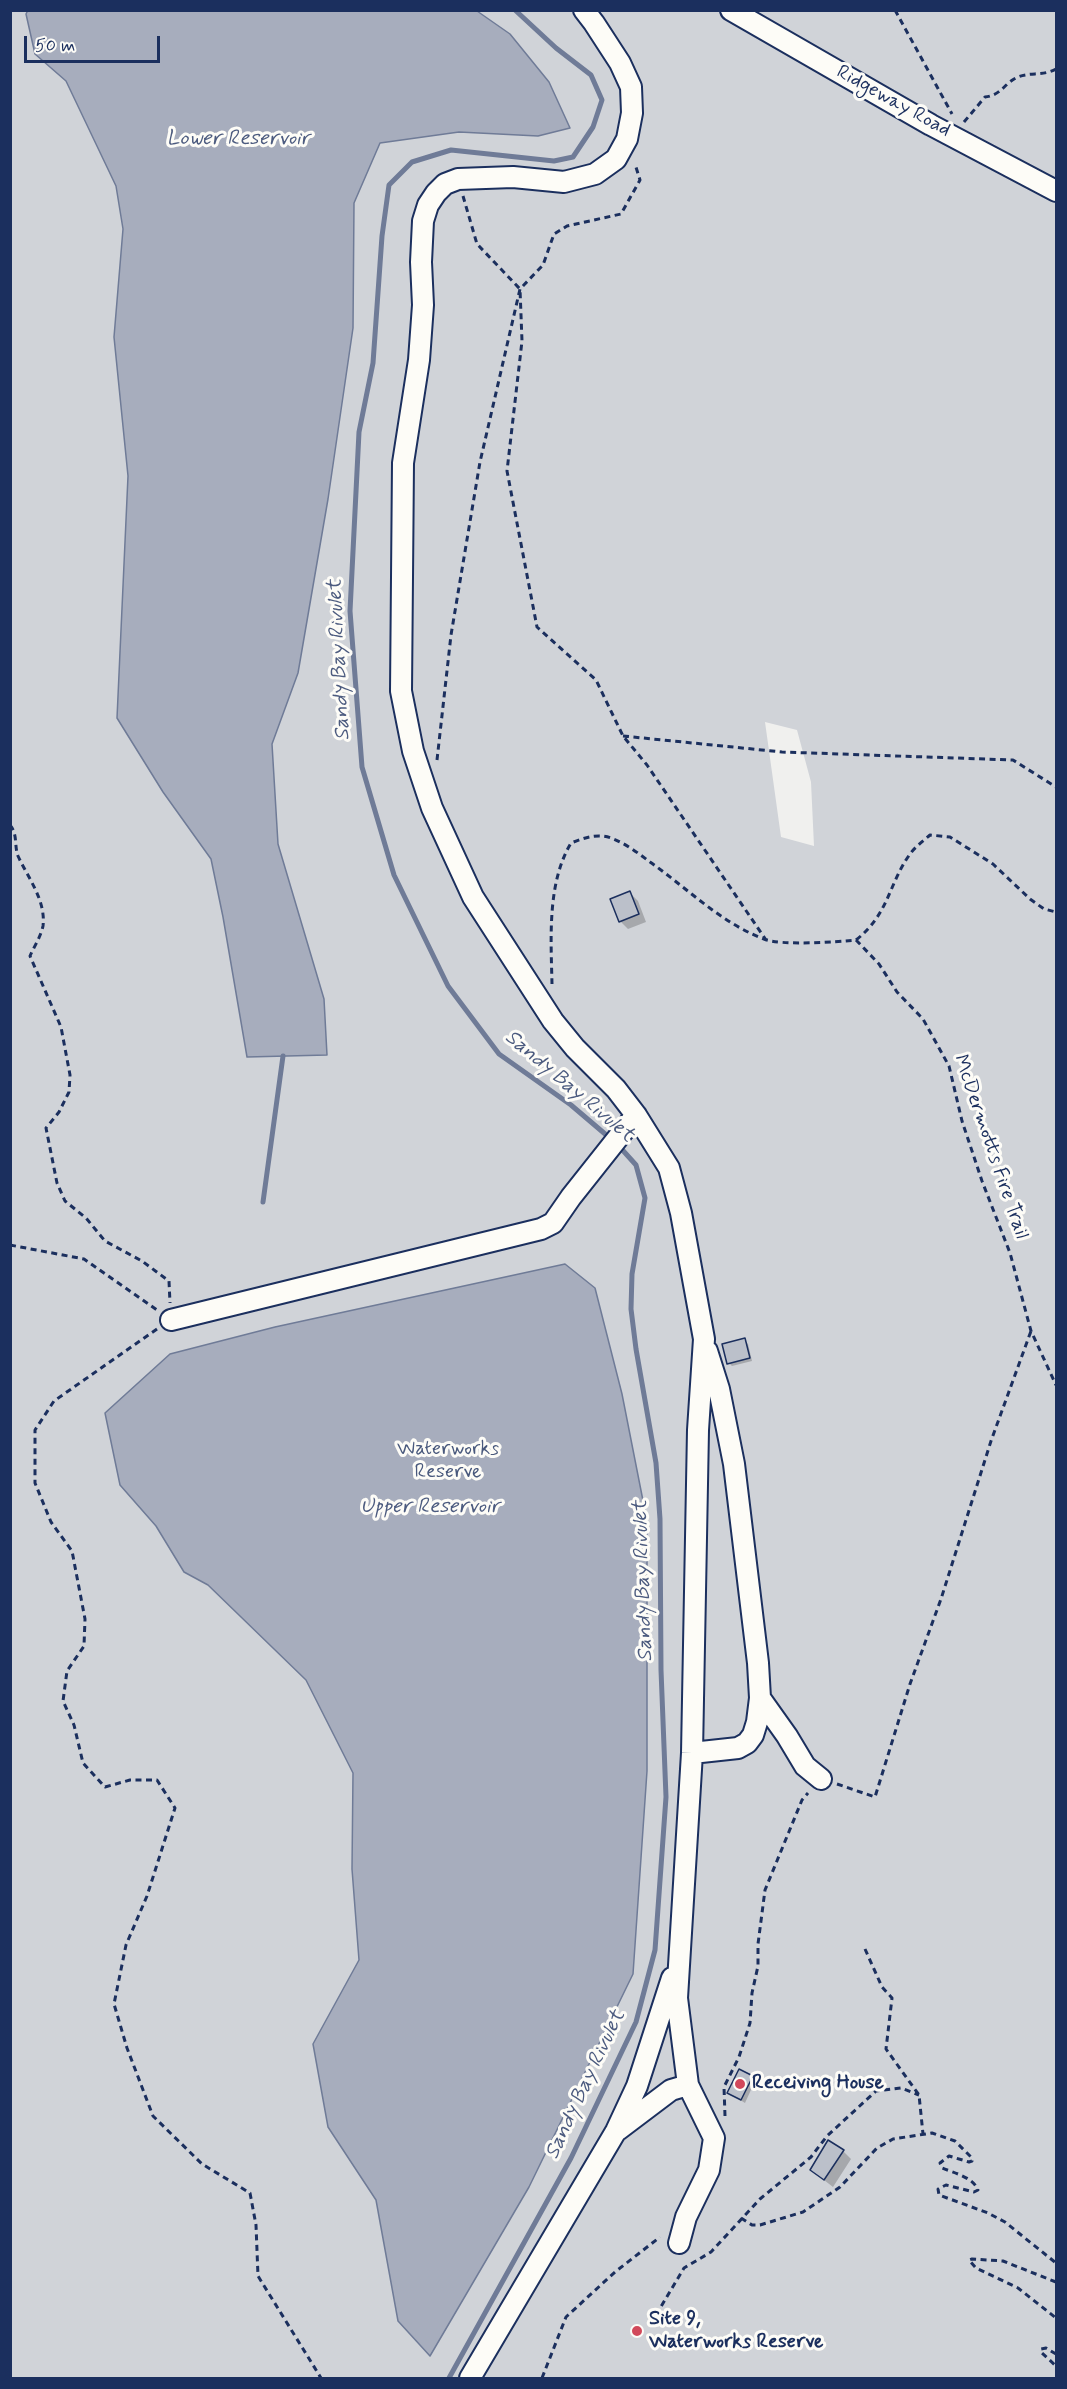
<!DOCTYPE html>
<html>
<head>
<meta charset="utf-8">
<style>
	body { margin:0 }
	#map { position:relative; width:1067px; height:2389px; overflow:hidden; background:#f0f0ee; font-family:Mynerve,sans-serif }
	canvas { display:block }
	.frame { position:absolute; inset:0; border:12px solid #1b2f5e; pointer-events:none }
	.scale { position:absolute; left:24px; top:36px; width:136px; height:27px; box-sizing:border-box; border:3px solid #1b2f5e; border-top:0; padding-left:8px; font-size:18px; line-height:21px; white-space:nowrap; color:#1b2f5e; -webkit-text-stroke:4px #fdfcf7; paint-order:stroke }
</style>
</head>
<body>
<div id="map">
<canvas width="1067" height="2389"></canvas>
<div class="frame"></div>
<div class="scale">50 m</div>
</div>
<script>
const context = document.querySelector('canvas').getContext('2d');
context.lineJoin = 'round';
function paint(path, color) { context.fillStyle = color; context.fill(path, 'evenodd'); }
function trace(path, color, width, dash) { context.strokeStyle = color; context.lineWidth = width; context.lineCap = dash ? 'butt' : 'round'; context.setLineDash(dash || []); context.stroke(path); }
function drawText(font, color, halo, rows, align = 'center') {
  context.font = font + ' Mynerve,sans-serif'; context.lineWidth = 6; context.setLineDash([]); context.textBaseline = 'middle'; context.strokeStyle = halo; context.fillStyle = color; for (const [text, x, y, turn = 0] of rows) {
    context.save(); context.translate(x, y); context.rotate((+turn || 0) * Math.PI / 180); context.textAlign = isNaN(turn) ? turn : align; if (halo) context.strokeText(text, 0, 0); context.fillText(text, 0, 0); context.restore();
  }
}
const green = new Path2D(`
	M11 11H1056V2378H11ZM765 722 797 730 811 782 814 846 781 837Z`);
const water = new Path2D(`
	M28 10 477 11 510 34 549 82 570 128 538 136 459 132 380 143 354 203 353 328 328 499 298 673 272 744 278 844 324 999 327 1055 247 1057 223 917 211 859 163 792 117 718 128 476 114 337 123 229 116 186 66 81 35 54 26 14Z
	M565 1264 595 1288 622 1394 647 1521V1771L633 1974 529 2187 430 2356 398 2321 376 2200 328 2127 313 2044 359 1960 352 1869 353 1773 306 1680 208 1585 184 1572 156 1526 120 1485 105 1413 170 1354 275 1327Z`);
const shadow = new Path2D(`
	M630 893 638 901 646 922 628 929 620 921Z
	M744 1340 748 1344 752 1361 732 1366 729 1363Z
	M752 2077 755 2081 745 2103 729 2093Z
	M843 2151 851 2159 833 2187 811 2170Z`);
const stream = new Path2D(`
	M515 10 556 48 591 75 602 100 593 127 573 157 554 161 451 150 412 162 389 185 382 236 373 363 359 432 350 611 362 767 394 875 448 986 499 1054 571 1105 611 1139
	M263 1202 283 1056
	M449 2378 571 2158 636 2022 655 1950 666 1797 661 1670 660 1519 656 1463 636 1349 631 1309 632 1274 645 1198 636 1165 618 1145`);
const building = new Path2D(`
	M630 891 639 914 619 922 610 899Z
	M745 1338 750 1358 727 1364 722 1344Z
	M739 2069 753 2076 741 2100 727 2093Z
	M828 2140 844 2150 824 2180 810 2170Z`);
const path = new Path2D(`
	M895 10 952 114
	M964 122 985 97C1002 95 1004 83 1018 77 1030 72 1044 76 1056 69
	M463 196 477 244 520 289 522 341 507 471 537 627 596 680 623 736 647 765 766 940
	M623 736 782 752 1013 760 1056 787
	M437 760 451 635 480 462 520 289 543 265 554 234 567 226 621 214 640 180 635 164
	M10 825C18 835 14 845 18 856 28 878 46 900 43 926 41 936 34 947 30 956L61 1027 70 1075 69 1092 59 1112 46 1128 57 1183 65 1201 86 1218 105 1241 142 1261 169 1281 170 1303
	M856 940 879 964 897 992 923 1019 949 1066 962 1121 982 1181 1010 1253 1031 1331 1056 1385
	M856 940C889 914 888 885 910 854 915 847 923 841 930 835L950 837 993 864 1030 899 1044 909 1056 912
	M552 984C551 938 547 883 571 843 584 838 597 833 611 838 625 843 638 853 650 862 687 888 721 923 764 939 781 946 837 942 856 940
	M10 1245 84 1259 157 1310
	M157 1329 54 1401 35 1430V1483L51 1522 72 1551 85 1619 84 1646 67 1671 63 1701 74 1725 83 1763 105 1787 130 1780H157L175 1808 147 1896 126 1945 114 2004 127 2048 153 2116 202 2164 250 2193 256 2225 258 2276 321 2378
	M837 1784 875 1797 910 1684 941 1599 991 1441 1031 1331
	M865 1949 882 1987 892 1998 886 2049 919 2095 923 2134
	M725 2116 724 2087 739 2057 750 2023 752 1993 758 1966V1944L765 1890 802 1800 808 1793
	M741 2218 752 2225H760L803 2212 840 2187 877 2148 893 2139 932 2133 955 2141 972 2158V2161L969 2162 949 2156 940 2163 942 2168C954 2173 973 2177 978 2190L974 2192 946 2185 938 2189 939 2195 988 2213 1005 2222 1056 2263
	M1056 2282 1003 2261 972 2259 969 2260 976 2268 1018 2288 1056 2318
	M656 2315 684 2268 711 2252 760 2199 811 2157 827 2136 876 2091 901 2088 919 2095
	M1056 2354 1046 2348 1041 2349 1042 2353 1056 2366
	M542 2378 566 2317 615 2272 660 2237`);
const minor = new Path2D(`
	M584 10 594 23 620 63 631 87 632 113 627 139 616 159 595 174 564 182 513 177 458 179 445 184 436 193 428 205 423 221 421 262 423 305 419 360 403 463 401 691 413 751 432 808 473 897 553 1021 575 1048 616 1089 636 1115 669 1168 681 1213 704 1339 698 1430 692 1753 677 1998 688 2085 714 2138 709 2170 686 2217 679 2243
	M731 10 931 125 1056 191
	M171 1320 541 1229 553 1223 571 1197 636 1115
	M760 1698 787 1736 805 1766 821 1779
	M692 1753 738 1748 747 1743 753 1735 757 1722 760 1698 758 1663 734 1464 719 1389 707 1351
	M618 2130 671 2090 688 2085
	M470 2378 616 2131 637 2086 672 1978`);
const markers = [
	[740,2084,6,"#d1495b"],
	[637,2331,6,"#d1495b"]
];
const streetNames = [
	["Ridgeway Road",893,102,29],
	["McDermotts Fire Trail",990,1147,71]
];
const parkNames = [
	["Waterworks",448,1450],
	["Reserve",448,1473]
];
const poiNames = [
	["Receiving House",752,2084],
	["Site 9,",649,2320],
	["Waterworks Reserve",649,2343]
];
const waterNames = [
	["Lower Reservoir",238,140],
	["Sandy Bay Rivulet",340,660,-93],
	["Sandy Bay Rivulet",569,1087,40],
	["Upper Reservoir",430,1508],
	["Sandy Bay Rivulet",644,1581,-92],
	["Sandy Bay Rivulet",586,2085,-65]
];
paint(green, '#d0d3d8');
paint(water, '#a7adbd');
trace(water, '#6f7b97', 1.5);
paint(shadow, '#0003');
trace(stream, '#6f7b97', 5);
paint(building, '#bbc0ca');
trace(building, '#1b2f5e', 1.5);
trace(minor, '#1b2f5e', 24);
trace(path, '#1b2f5e', 3, [6, 4.5]);
trace(minor, '#fdfcf7', 20);
for (const [x, y, r, color] of markers) { const dot = new Path2D(); dot.arc(x, y, r, 0, 2 * Math.PI); context.fillStyle = color; context.fill(dot); trace(dot, '#fdfcf7', 2); }
drawText('20px', '#1b2f5e', '#fdfcf7', streetNames);
drawText('20px', '#48587c', '#fdfcf7', parkNames);
drawText('bold 20px', '#1b2f5e', '#fdfcf7', poiNames, 'left');
drawText('italic 21px', '#4c5b7f', '#fdfcf7', waterNames);
</script>
</body>
</html>
